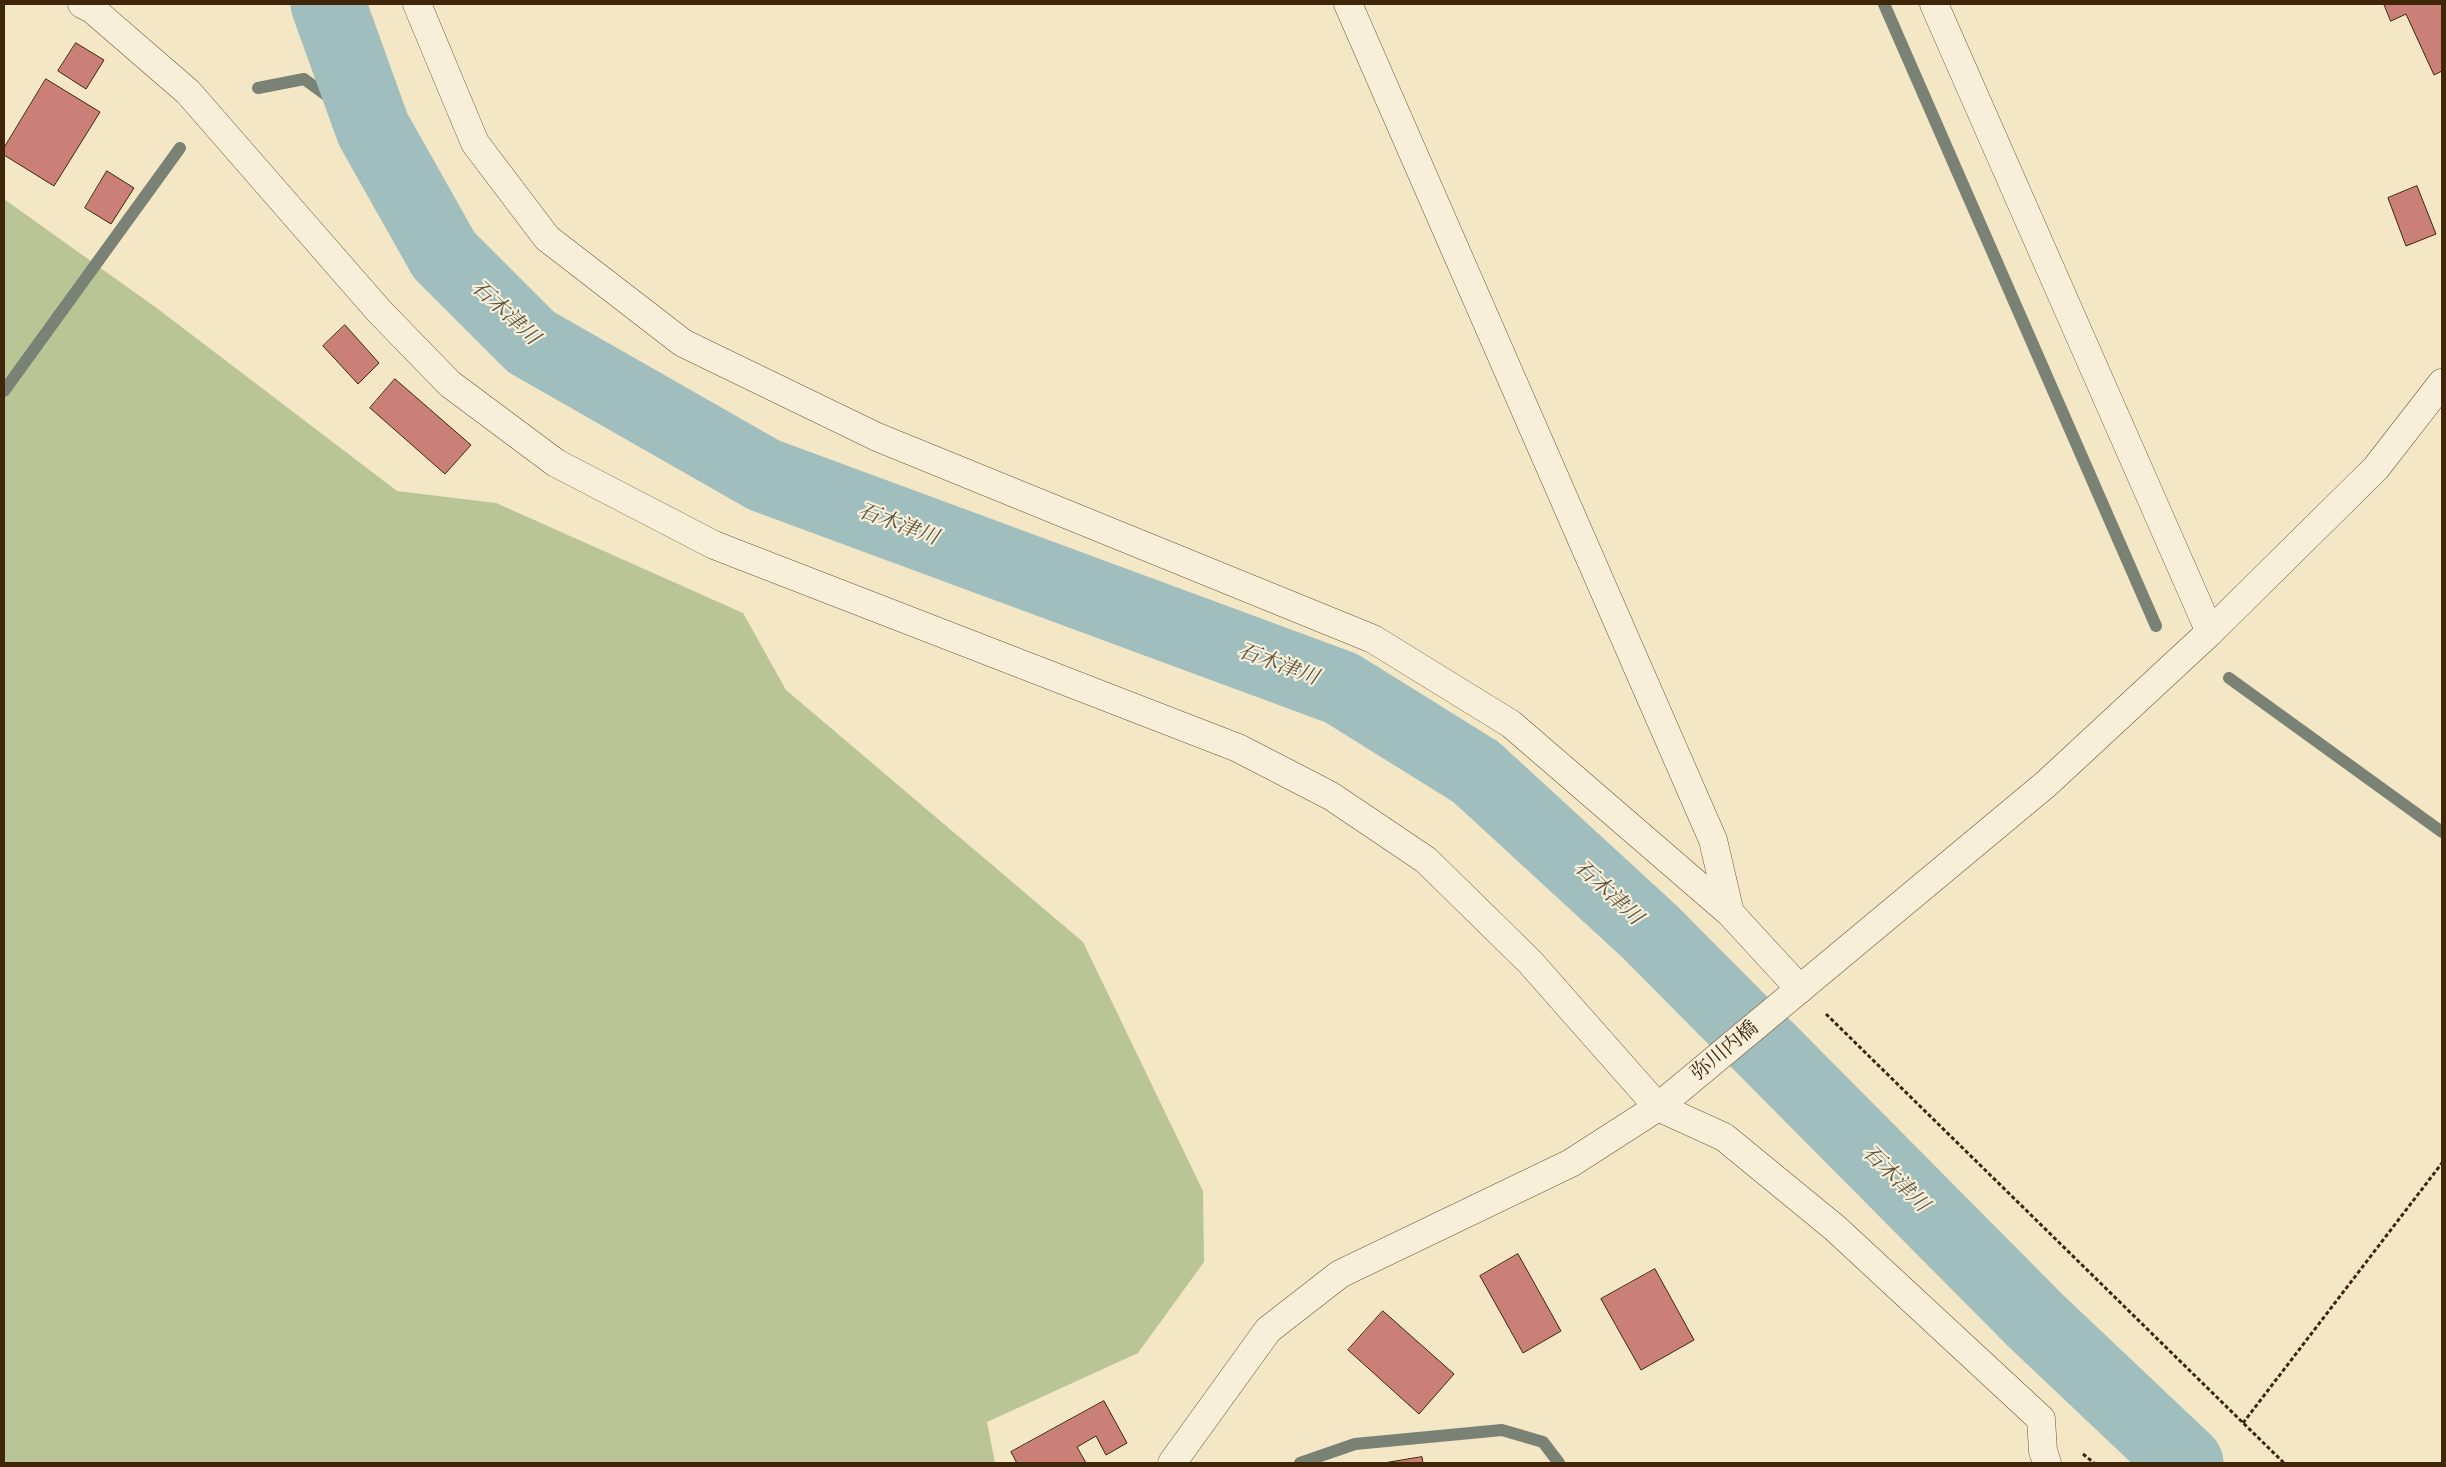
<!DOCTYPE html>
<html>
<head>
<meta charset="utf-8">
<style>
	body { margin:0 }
	#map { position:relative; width:2446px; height:1467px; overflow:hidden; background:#f3e7c5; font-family:"Old Standard TT",serif }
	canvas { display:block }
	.frame { position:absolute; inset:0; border:5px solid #402608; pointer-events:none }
</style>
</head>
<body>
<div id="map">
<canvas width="2446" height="1467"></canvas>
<div class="frame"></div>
</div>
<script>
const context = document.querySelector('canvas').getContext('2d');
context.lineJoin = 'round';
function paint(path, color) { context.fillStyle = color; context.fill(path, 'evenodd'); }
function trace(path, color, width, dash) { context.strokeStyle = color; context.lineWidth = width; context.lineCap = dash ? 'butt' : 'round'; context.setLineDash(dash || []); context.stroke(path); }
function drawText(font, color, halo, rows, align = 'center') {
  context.font = font + ' "Old Standard TT","Noto Serif JP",serif'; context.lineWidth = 4.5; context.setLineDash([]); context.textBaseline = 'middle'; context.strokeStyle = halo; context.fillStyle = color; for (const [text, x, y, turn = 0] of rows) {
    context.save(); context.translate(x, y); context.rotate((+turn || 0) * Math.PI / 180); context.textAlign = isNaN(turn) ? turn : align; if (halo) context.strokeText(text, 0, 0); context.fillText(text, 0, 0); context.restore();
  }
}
const green = new Path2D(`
	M4 199 158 309 397 491 496 503 743 613 786 690 1083 942 1203 1191 1204 1262 1138 1353 987 1422 995 1463H4Z`);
const stream = new Path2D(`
	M1884 4 2156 626
	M258 88 304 79 373 129
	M4 391 180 148
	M2229 678 2442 832
	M1300 1463 1355 1444 1502 1430 1543 1442 1559 1463`);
const river = new Path2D(`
	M328 4 373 129 444 255 531 342 764 475 1341 688 1476 772 1650 932 2036 1321 2186 1463`);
const building = new Path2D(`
	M2384 4H2442V71L2434 75 2406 14 2391 21Z
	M76 43 104 60 86 89 58 71Z
	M46 79 100 112 54 186 4 155V148Z
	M107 171 134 188 111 224 85 208Z
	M2417 186 2436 234 2406 246 2388 198Z
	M345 325 379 363 358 384 323 346Z
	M395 379 471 445 445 474 370 408Z
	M1518 1254 1561 1331 1523 1353 1480 1276Z
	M1655 1269 1694 1340 1641 1370 1601 1299Z
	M1383 1311 1454 1374 1419 1414 1348 1350Z
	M1104 1401 1127 1443 1106 1455 1096 1436 1077 1447 1086 1463H1017L1011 1452Z
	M1422 1457 1423 1463H1384Z`);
const path = new Path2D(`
	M1826 1014 2284 1463
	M2243 1423 2442 1163
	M2083 1454 2094 1463`);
const minor = new Path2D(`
	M417 4 475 143 547 238 683 343 877 437 1373 639 1511 724 1730 913
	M1348 4 1713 840 1730 913 1800 989
	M1934 4 2210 632
	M1658 1107 1724 1137 1835 1228 2041 1419 2043 1451 2047 1463`);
const tertiary = new Path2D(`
	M82 4 92 9 188 92 379 311 450 384 556 463 714 545 1238 748 1331 796 1426 860 1530 962 1658 1107
	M1172 1463 1268 1330 1340 1274 1571 1163 1658 1107 2046 784 2210 632 2376 468 2442 383`);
const streetNames = [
	["弥川内橋",1725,1051,-40]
];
const waterNames = [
	["石木津川",505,313,43],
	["石木津川",898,525,20],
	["石木津川",1278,665,20],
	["石木津川",1608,893,43],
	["石木津川",1895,1179,45]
];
paint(green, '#bac595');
trace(stream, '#7a8175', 12);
trace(river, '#a0bebe', 75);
paint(building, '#ca7f78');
trace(building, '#402608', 1);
trace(minor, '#6d5637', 29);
trace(tertiary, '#6d5637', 29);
trace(path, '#402608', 3, [4, 2.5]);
trace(minor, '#f7efd9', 28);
trace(tertiary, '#f7efd9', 28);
drawText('20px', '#402608', '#f7efd9', streetNames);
drawText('italic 21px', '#5d543f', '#f7efd9', waterNames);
</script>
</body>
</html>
